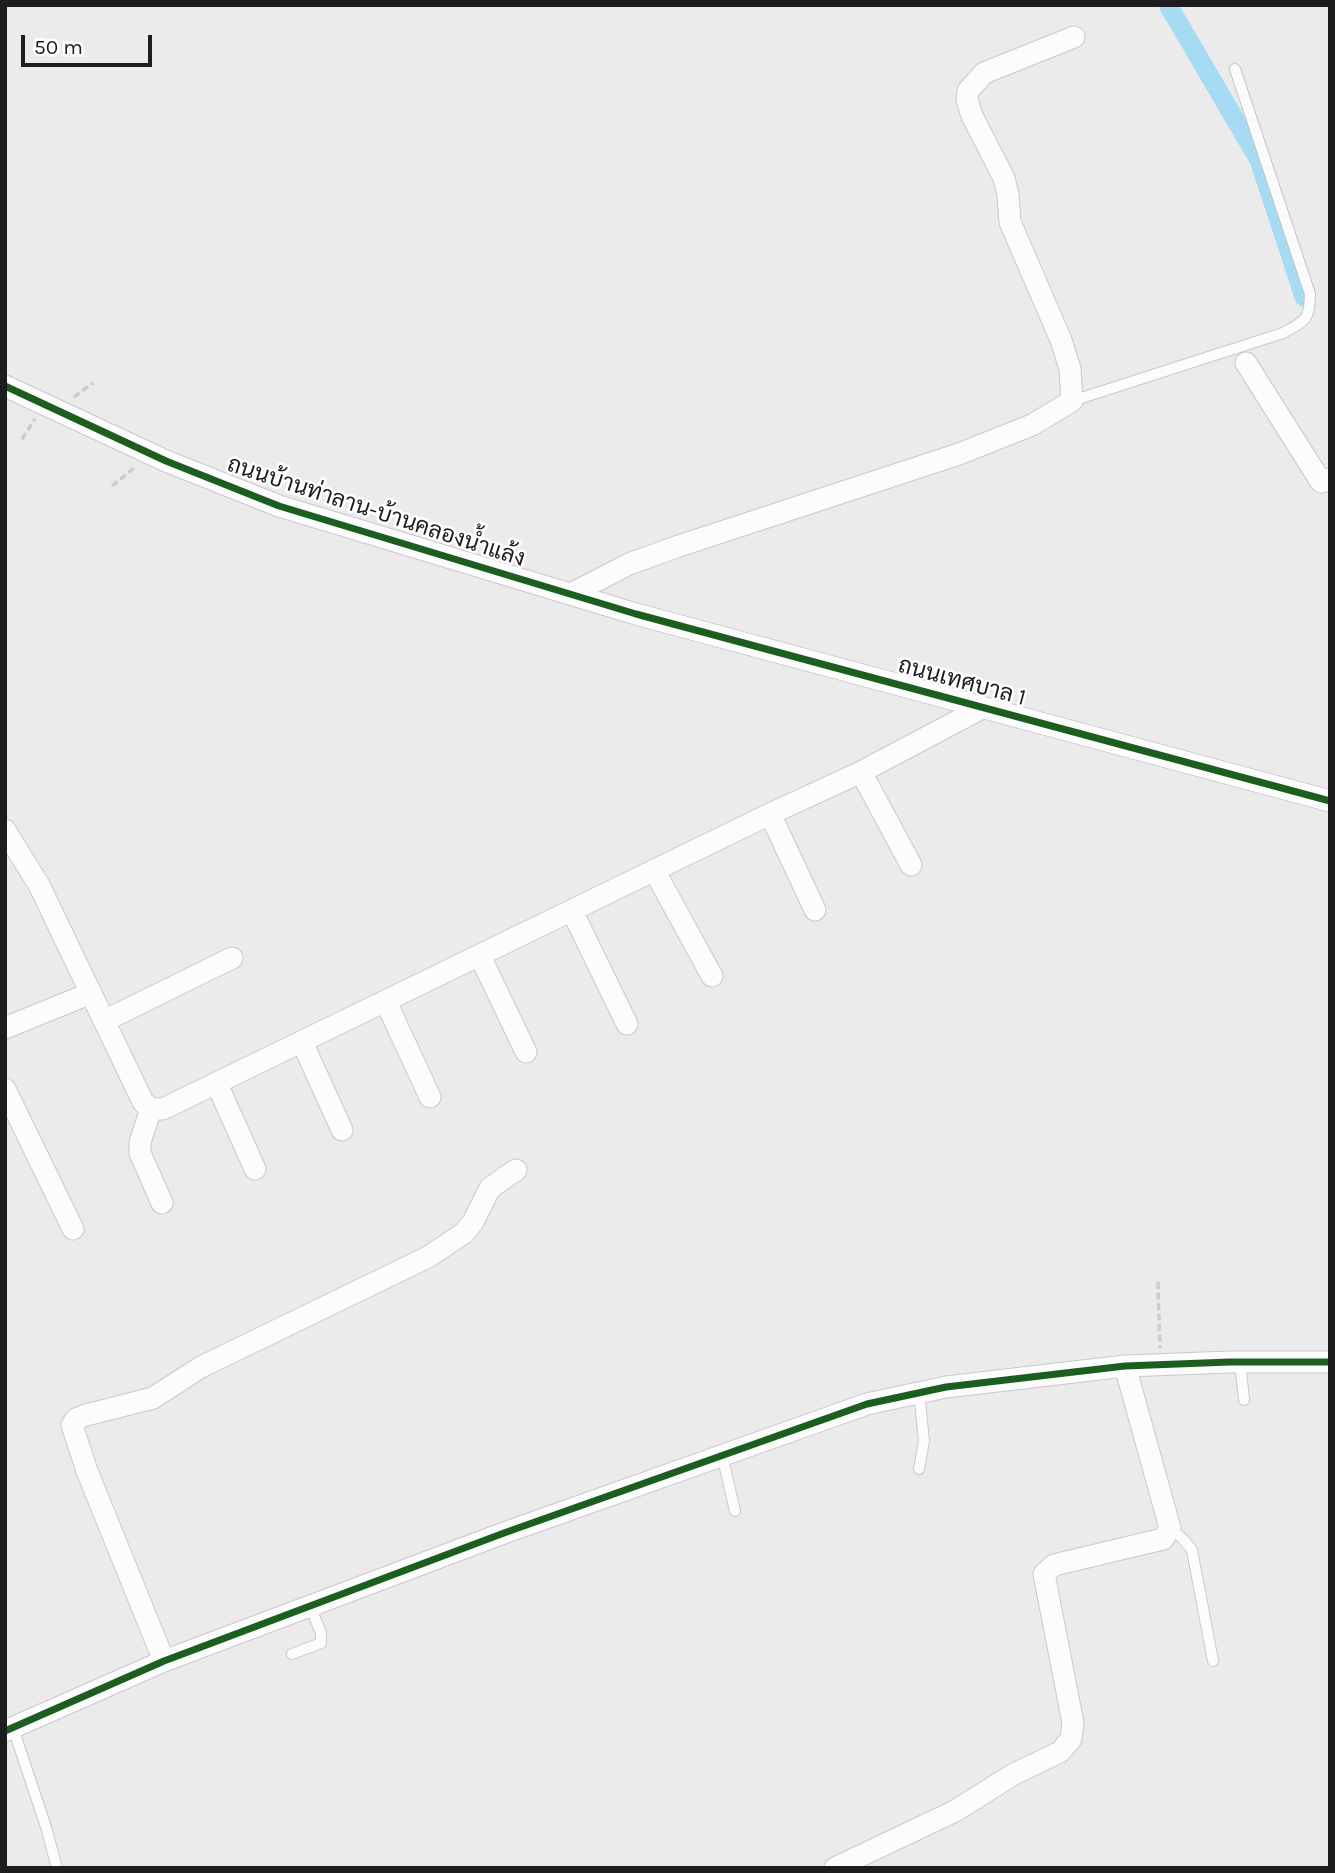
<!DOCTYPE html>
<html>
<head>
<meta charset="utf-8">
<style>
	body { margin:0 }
	#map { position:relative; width:1335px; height:1873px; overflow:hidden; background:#ebebec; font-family:Karla,sans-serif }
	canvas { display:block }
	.frame { position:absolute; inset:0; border:7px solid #1d1d1e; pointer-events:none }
	.scale { position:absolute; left:21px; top:35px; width:131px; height:32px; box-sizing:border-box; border:4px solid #1d1d1e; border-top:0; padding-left:9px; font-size:21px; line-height:24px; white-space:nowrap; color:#1d1d1e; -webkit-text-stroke:5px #fff; paint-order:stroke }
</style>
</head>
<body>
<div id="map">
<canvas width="1335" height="1873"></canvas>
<div class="frame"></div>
<div class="scale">50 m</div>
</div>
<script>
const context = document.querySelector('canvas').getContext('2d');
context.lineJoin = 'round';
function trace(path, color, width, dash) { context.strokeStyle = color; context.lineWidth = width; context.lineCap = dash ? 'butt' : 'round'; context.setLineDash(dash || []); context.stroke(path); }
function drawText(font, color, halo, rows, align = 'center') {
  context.font = font + ' Karla,Sarabun,sans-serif'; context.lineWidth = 5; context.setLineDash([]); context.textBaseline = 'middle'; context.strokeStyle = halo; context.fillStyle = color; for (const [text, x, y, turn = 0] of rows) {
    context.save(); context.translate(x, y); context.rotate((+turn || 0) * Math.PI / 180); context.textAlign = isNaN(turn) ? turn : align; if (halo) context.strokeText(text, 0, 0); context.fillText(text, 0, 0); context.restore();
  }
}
const canal = new Path2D(`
	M1168 5 1259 160 1304 297`);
const path = new Path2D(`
	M74 397 93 383
	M22 439 35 419
	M112 486 135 467
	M1158 1282 1160 1348`);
const lane = new Path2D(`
	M1072 401 1283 333C1305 321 1310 320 1310 294L1235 69
	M1240 1362 1244 1400
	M919 1391 924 1441 919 1469
	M722 1455 735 1511
	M1170 1528 1183 1539 1192 1550 1213 1661
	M292 1654 321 1643V1633L310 1606
	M13 1728 46 1827 57 1868`);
const street = new Path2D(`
	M1246 363 1321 482 1330 479
	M5 386 166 461 279 506 636 614 1330 801
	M571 594 629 564 679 546 959 454 1032 425 1072 401 1070 369 1061 340 1010 222 1008 195 1004 178 972 116 967 100 968 91 984 73 1074 37
	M861 772 911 865
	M770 814 815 910
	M5 830 39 885 143 1102 151 1109H163L770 814 861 772 982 708
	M654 870 712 976
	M572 911 627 1024
	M480 956 526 1052
	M386 1002 430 1097
	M104 1021 232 958
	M5 1028 91 993
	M302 1042 342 1130
	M217 1084 255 1169
	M5 1089 73 1229
	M151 1109 140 1142V1153L162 1203
	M164 1661 87 1471 72 1425 76 1419 86 1415 153 1398 201 1367 428 1257 464 1233 473 1222 490 1188 516 1170
	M5 1731 164 1661 504 1533 867 1404 946 1387 1125 1366 1230 1362H1330
	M835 1868 955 1811 1014 1774 1060 1752 1071 1739 1073 1723 1044 1574 1054 1565 1163 1539 1170 1528 1125 1366`);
const cycleway = new Path2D(`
	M5 386 166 461 279 506 636 614 1330 801
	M5 1731 164 1661 504 1533 867 1404 946 1387 1125 1366 1230 1362H1330`);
const streetNames = [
	["ถนนบ้านท่าลาน-บ้านคลองน้ำแล้ง",376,512,18],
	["ถนนเทศบาล 1",962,682,15]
];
trace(canal, '#a5dcf3', 19);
trace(lane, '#c9c9ca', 12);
trace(street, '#c9c9ca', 23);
trace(path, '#cbcccc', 3.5, [7, 3.5]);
trace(lane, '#fcfcfc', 10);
trace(street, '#fcfcfc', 21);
trace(cycleway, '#1b5e20', 7);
drawText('23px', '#1d1d1e', '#fff', streetNames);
</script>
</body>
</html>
